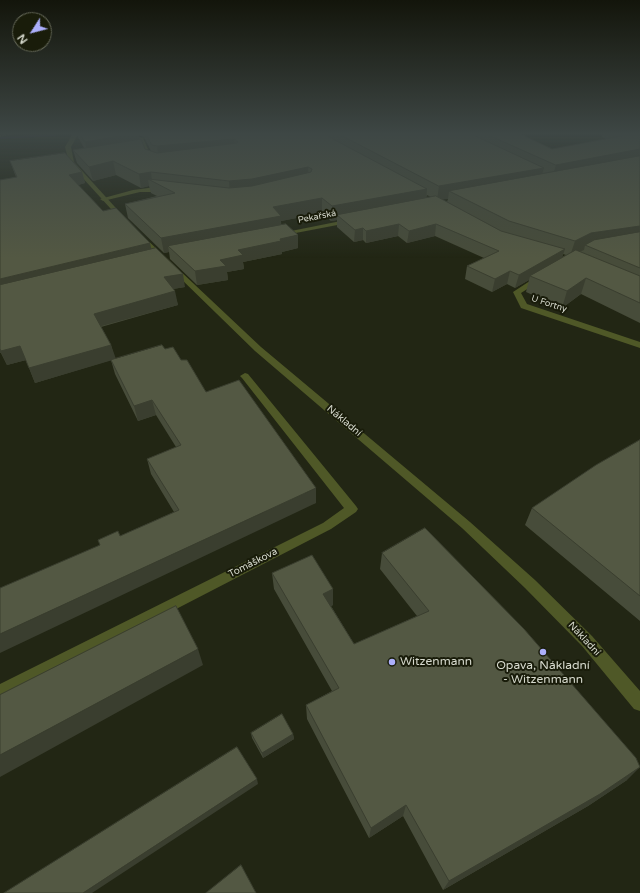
<!DOCTYPE html>
<html>
<head>
<meta charset="utf-8">
<style>
	body { margin:0 }
	#map { position:relative; width:640px; height:893px; overflow:hidden; background:#222614; font-family:"Varela Round",sans-serif }
	canvas { display:block }
	.north { position:absolute; left:12px; top:12px; width:40px; height:40px; box-sizing:border-box; background:#191c0a; border:1px solid #656858; border-radius:50%; rotate:234deg; font-size:11px; font-weight:700; line-height:16px; text-align:center; color:#d7dace }
	.north::after { content:''; display:block; margin:auto; width:14px; height:18px; background:#acaffb; clip-path:polygon(50% 0,100% 100%,50% 72%,0 100%) }
</style>
</head>
<body>
<div id="map">
<canvas width="640" height="893"></canvas>
<div class="north">N</div>
</div>
<script>
const context = document.querySelector('canvas').getContext('2d');
context.lineJoin = 'round';
function paint(path, color) { context.fillStyle = color; context.fill(path, 'evenodd'); }
function trace(path, color, width, dash) { context.strokeStyle = color; context.lineWidth = width; context.lineCap = dash ? 'butt' : 'round'; context.setLineDash(dash || []); context.stroke(path); }
function drawText(font, color, halo, rows, align = 'center') {
  context.font = font + ' "Varela Round",sans-serif'; context.lineWidth = 4; context.setLineDash([]); context.textBaseline = 'middle'; context.strokeStyle = halo; context.fillStyle = color; for (const [text, x, y, turn = 0] of rows) {
    context.save(); context.translate(x, y); context.rotate((+turn || 0) * Math.PI / 180); context.textAlign = isNaN(turn) ? turn : align; if (halo) context.strokeText(text, 0, 0); context.fillText(text, 0, 0); context.restore();
  }
}
const stream = new Path2D(`
	M55 134 56 136 0 139V137Z`);
const path = new Path2D(`
	M0 136 15 133`);
const service = new Path2D(`
	M128 134 143 138 148 149H144L139 140 126 137Z
	M156 187 166 190 163 192H140L103 201 100 199 133 190Z`);
const minor = new Path2D(`
	M351 219 353 220V222L280 236 276 234Z
	M536 277 543 279 521 293 527 304 640 342V348L521 308 513 292Z
	M245 373 248 374 356 506 358 509 356 512 331 529 0 700V684L323 523 344 508 242 378 240 376Z`);
const tertiary = new Path2D(`
	M73 133H79L71 147 74 162 125 218V220H121L69 163 65 147Z
	M139 236H143L261 347 470 522 535 580 592 636 640 691V711L634 709 582 646 525 588 462 528 255 351 139 238Z`);
const wall = new Path2D(`
	M77 133H518L552 149 606 139 602 137 603 133H640V323L581 294 562 308 526 292 529 280 515 288 507 284 492 292 465 279 467 266 484 258 435 236 407 243 398 236 366 243 363 240 354 242 337 227V220L331 221 322 213 281 221V225L298 248 282 252V254L243 262 244 269 227 272 228 280 197 285 170 259 169 252 164 253 128 218 125 204 157 196 151 193 149 186 141 188 116 175 93 181 77 163 73 150 84 148 78 137ZM138 135 144 137 151 151 145 149 139 139ZM427 195 431 197 426 198ZM442 199H448L447 202ZM563 254 566 255 562 257Z
	M10 161 82 172 85 183 78 185 103 211 152 250 185 287 173 289 178 305 101 327 111 345 115 359 165 349 181 360 206 392 316 503 120 536 174 512 151 474 147 459 176 447 156 415 138 421 115 374 111 360 35 383 26 360 7 365 1 353H0V180L16 177Z
	M640 440V621L525 525 532 508Z
	M382 553 627 780 588 806 443 890 403 816 369 838 307 719 306 705 332 691 274 589 272 573 333 589V605L331 606 354 644 417 616 380 569Z
	M251 733 293 734 294 739 263 758 252 738Z`);
const shadedWall = new Path2D(`
	M138 133 141 146 88 155 85 142Z
	M234 139 235 152 159 159 157 146Z
	M640 149V161L552 178 556 165Z
	M113 161 116 175 93 181 89 167Z
	M308 167 309 181 230 195 229 181Z
	M544 168 540 181 449 191 448 199 437 200 439 186Z
	M82 172 85 183 72 187 69 175Z
	M151 172 152 181 148 179 149 186 141 188 139 174Z
	M427 189 426 203 337 215V220L331 221 332 206Z
	M322 198V213L281 221 282 231 168 246 169 252 164 253 161 238 273 207Z
	M399 224 398 236 366 243V231Z
	M436 224 435 236 407 243 409 231Z
	M640 226V240L585 245 584 250 570 256 575 241 591 233Z
	M363 228V240L354 242 355 230Z
	M298 235V248L282 252V254L243 262 244 269 227 272 228 280 197 285 195 271 220 260 238 250 280 239Z
	M150 243 153 256 0 293V279Z
	M565 249 561 261 530 276 529 280 515 288 519 275Z
	M510 271 507 284 492 292 495 279Z
	M183 274 185 287 167 290 164 277Z
	M586 278 581 294 562 308 567 291Z
	M175 291 178 305 98 327 94 314Z
	M111 345 116 359 35 383 29 368Z
	M0 346H20L26 360 7 365 1 353H0Z
	M152 400 156 415 138 421 134 406Z
	M316 488V503L0 653V634Z
	M333 589V605L323 610V594Z
	M198 649 203 665 0 777V755Z
	M293 734 294 739 263 758 262 753Z
	M640 767 627 780 588 806 443 890 449 881Z
	M257 779 258 784 92 893H83Z
	M406 805 403 816 369 838 371 828Z`);
const building = new Path2D(`
	M80 133H138L85 142Z
	M146 133H325L333 139 427 189 332 206 322 198 273 207 281 216 161 238 125 204 175 193 148 179 229 188 252 186 311 172 312 169 308 167 252 179 229 181 151 172 139 174 113 161 89 167 73 150 141 139 145 149 157 153 237 143 238 142 234 139 157 146 152 145Z
	M337 133H469L544 168 439 186Z
	M484 133H518L552 149 632 134 628 133H640V149L556 165Z
	M65 153 82 172 69 175 103 211 116 208 150 243 0 279V180L17 177 10 161Z
	M640 156V226L591 233 575 241 509 221 449 191Z
	M436 196 501 231 565 249 519 275 510 271 495 279 467 266 499 251 436 224 409 231 399 224 366 231 363 228 355 230 337 215Z
	M286 224 298 235 280 239 281 241 238 250 243 255 220 260 226 266 195 271 168 246Z
	M640 232V268L585 245 594 240Z
	M156 248 183 274 164 277 175 291 94 314 111 345 29 368 20 346 1 351 0 349V285Z
	M576 250 640 276V303L586 278 567 291 530 276Z
	M162 345 165 349 173 347 181 360H187L206 392 239 380 316 488 0 634V588L100 545 98 540 118 531 120 536 179 510 147 459 181 445 152 400 134 406 111 360Z
	M640 440V596L532 508 596 465Z
	M425 528 524 629 636 758 640 767 600 794 449 881 406 805 371 828 306 705 339 688 272 573 312 555 333 589 323 594 354 644 429 611 382 553Z
	M176 606 198 649 0 755V695Z
	M282 714 293 734 262 753 251 733Z
	M237 747 257 779 83 893H4Z
	M241 865 256 893H206Z`);
const markers = [
	[543,652,4,"#acaffb"],
	[392,662,4,"#acaffb"]
];
const farStreetnames = [
	["Pekařská",317,217,-11],
	["U Fortny",549,304,18]
];
const streetNames = [
	["Nákladní",344,421,40],
	["Tomáškova",253,563,-27],
	["Nákladní",584,639,47]
];
const nearPoinames = [
	["Witzenmann",400,662],
	["Opava, Nákladní",543,666,"center"],
	["- Witzenmann",543,680,"center"]
];
paint(stream, '#11053e');
trace(path, '#787c6d', 1.5, [1, 1.5]);
paint(service, '#4f5827');
paint(minor, '#4f5827');
paint(tertiary, '#4f5827');
paint(wall, '#474c3a');
paint(shadedWall, '#3a3e2f');
paint(building, '#535843');
trace(building, '#3a3e2f', 1);
const sky = context.createLinearGradient(0, 0, 0, 258);
sky.addColorStop(0, '#13150b');
sky.addColorStop(0.52, '#3e4745');
sky.addColorStop(1, '#3e474500');
context.fillStyle = sky;
context.fillRect(0, 0, 640, 258);
for (const [x, y, r, color] of markers) { const dot = new Path2D(); dot.arc(x, y, r, 0, 2 * Math.PI); context.fillStyle = color; context.fill(dot); trace(dot, '#191c0a', 1.5); }
drawText('9px', '#d7dace', '#191c0a', farStreetnames);
drawText('10px', '#d7dace', '#191c0a', streetNames);
drawText('12px', '#d7dace', '#191c0a', nearPoinames, 'left');
</script>
</body>
</html>
